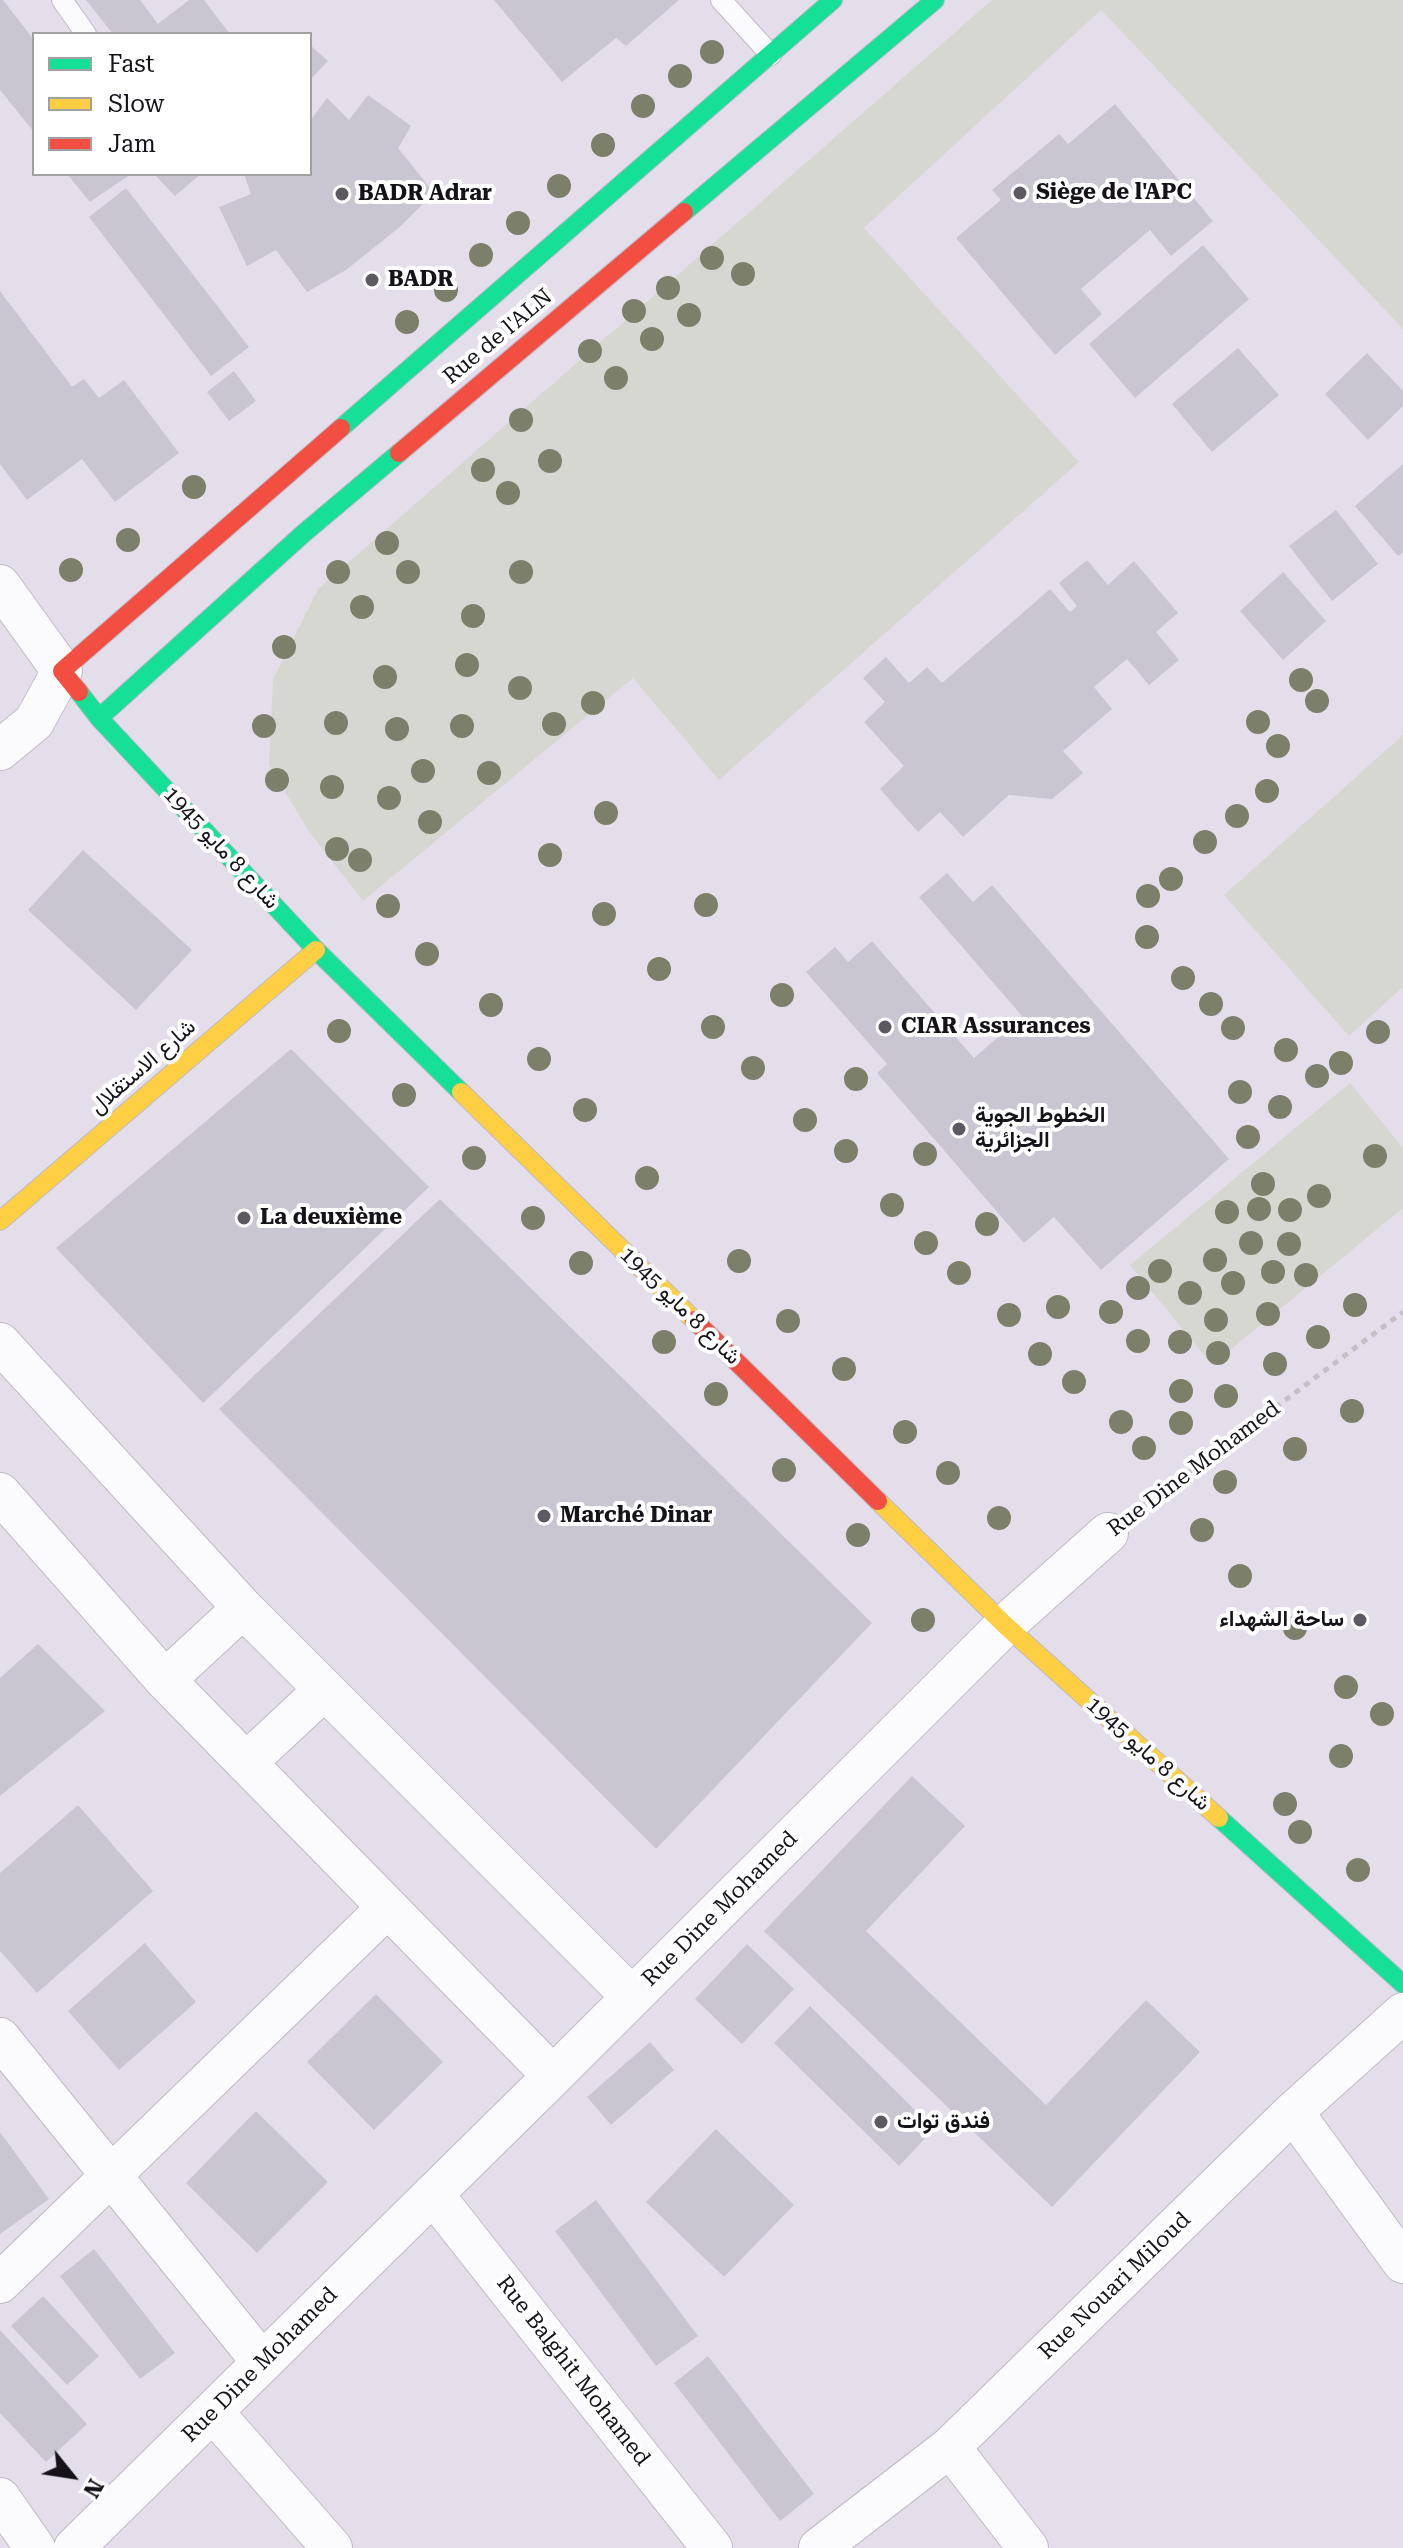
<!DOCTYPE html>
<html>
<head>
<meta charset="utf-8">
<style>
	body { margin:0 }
	#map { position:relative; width:1403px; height:2548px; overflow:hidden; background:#e4deeb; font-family:"Roboto Serif",serif }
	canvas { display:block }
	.legend { position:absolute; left:32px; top:32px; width:280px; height:144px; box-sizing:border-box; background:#fff; border:2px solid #a1a0a3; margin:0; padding:10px 14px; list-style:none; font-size:24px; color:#151219 }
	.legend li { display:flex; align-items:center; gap:16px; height:40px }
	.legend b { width:40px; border:2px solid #a1a0a3 }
	.north { position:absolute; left:32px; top:2436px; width:80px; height:80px; -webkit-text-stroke:6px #fff; paint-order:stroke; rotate:120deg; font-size:22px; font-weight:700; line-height:32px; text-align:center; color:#151219 }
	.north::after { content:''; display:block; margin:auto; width:28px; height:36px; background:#151219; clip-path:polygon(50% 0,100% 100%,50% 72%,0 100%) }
</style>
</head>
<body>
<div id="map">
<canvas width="1403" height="2548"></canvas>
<ul class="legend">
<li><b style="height:10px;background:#16e098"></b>Fast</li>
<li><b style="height:10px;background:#ffcf43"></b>Slow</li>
<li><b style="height:10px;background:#f24e42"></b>Jam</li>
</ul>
<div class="north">N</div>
</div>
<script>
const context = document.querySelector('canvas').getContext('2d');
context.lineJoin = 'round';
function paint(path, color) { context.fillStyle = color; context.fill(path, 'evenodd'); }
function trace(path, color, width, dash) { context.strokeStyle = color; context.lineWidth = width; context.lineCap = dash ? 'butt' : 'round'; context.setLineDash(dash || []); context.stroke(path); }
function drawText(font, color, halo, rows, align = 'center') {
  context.font = font + ' "Roboto Serif",Vazirmatn,serif'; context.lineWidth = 8; context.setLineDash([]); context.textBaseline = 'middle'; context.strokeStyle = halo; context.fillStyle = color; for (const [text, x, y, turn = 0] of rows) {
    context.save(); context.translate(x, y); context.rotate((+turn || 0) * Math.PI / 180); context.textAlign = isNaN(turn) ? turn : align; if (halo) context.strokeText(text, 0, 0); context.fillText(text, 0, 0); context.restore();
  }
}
const green = new Path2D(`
	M992 0H1403V329L1101 10 864 228 1079 462 719 780 633 678 363 901 308 830 269 765 273 679 318 589Z
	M1403 735V987L1349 1036 1224 895Z
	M1350 1083 1403 1148V1208L1212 1365 1130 1265Z`);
const building = new Path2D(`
	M0 0H3L34 40V132L0 90Z
	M86 0H140L158 24 189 0H204L230 34H113Z
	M494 0H679L626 46 616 38 562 82Z
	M310 45 328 61 310 80Z
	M368 95 411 126 398 148 434 193 401 226 346 270 307 292 276 250 247 266 219 207 251 194 244 174H310V121L327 98 349 120Z
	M1115 104 1213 221 1171 256 1150 230 1081 289 1102 314 1055 355 956 238 1001 200 992 190 1059 134 1068 144Z
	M67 174H131L90 202Z
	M154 174H201L175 196Z
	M126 188 249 347 211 376 89 217Z
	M1203 245 1249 299 1135 398 1089 344Z
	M0 291 72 387 84 379 99 398 124 380 179 453 115 502 82 459 27 500 0 464Z
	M1238 348 1279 395 1212 452 1172 404Z
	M1367 353 1403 391V406L1368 440 1325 394Z
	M234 371 256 401 229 421 207 392Z
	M1403 464V552L1398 556 1355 506Z
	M1336 510 1378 564 1332 601 1289 546Z
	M1087 560 1108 585 1134 561 1178 613 1156 632 1179 660 1149 685 1127 659 1094 687 1112 709 1063 751 1083 773 1052 799 1009 795 963 837 940 812 918 832 880 789 904 766 864 722 885 702 863 678 886 657 909 683 927 667 942 683 1050 589 1070 612 1077 606 1059 583Z
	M1283 572 1326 621 1283 660 1240 611Z
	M83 850 192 950 136 1010 28 910Z
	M947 873 973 902 992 885 1229 1159 1101 1270 1054 1217 1024 1243 877 1073 887 1064 806 972 835 947 848 962 872 941 974 1058 1022 1016 919 897Z
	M291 1049 429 1187 203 1403 56 1248Z
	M440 1199 872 1623 656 1849 219 1409Z
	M38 1644 105 1711 0 1796V1678Z
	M912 1776 965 1826 866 1931 1046 2105 1146 2000 1200 2052 1052 2207 764 1931Z
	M78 1805 153 1891 37 1993 0 1951V1873Z
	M145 1943 196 2002 119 2070 68 2011Z
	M747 1944 794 1989 742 2044 695 1999Z
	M376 1994 443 2062 374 2130 307 2062Z
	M810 2006 934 2129 899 2166 774 2043Z
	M650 2042 674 2070 611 2125 587 2097Z
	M256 2111 328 2182 257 2253 186 2183Z
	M716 2129 794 2205 724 2277 646 2202Z
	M0 2132 49 2199 0 2234Z
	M596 2200 698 2336 656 2366 555 2231Z
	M94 2249 175 2353 140 2379 60 2276Z
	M43 2296 99 2356 67 2385 11 2326Z
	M0 2330 87 2424 46 2462 0 2413Z
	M708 2356 814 2494 780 2521 674 2383Z`);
const path = new Path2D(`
	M1141 1508 1403 1312`);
const lane = new Path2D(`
	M62 0 86 34
	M721 0 771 55`);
const street = new Path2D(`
	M0 585 62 671 34 722 0 750
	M0 1343 243 1608 632 1997
	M0 1493 165 1680 553 2076
	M165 1680 243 1608
	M246 1763 324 1690
	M0 2038 262 2362
	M1293 2112 1403 2263
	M433 2194 712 2548
	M0 2283 387 1908
	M213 2412 332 2548
	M950 2447 1028 2548
	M0 2498 35 2548
	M74 2548 553 2076 1005 1625 1108 1533
	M819 2548 950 2447 1293 2112 1403 2013`);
const fast = new Path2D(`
	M684 212 935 0
	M341 428 833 0
	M79 692 99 718 316 950 461 1092
	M99 718 304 533 399 453
	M1219 1818 1403 1984`);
const slow = new Path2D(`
	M461 1092 694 1320
	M0 1221 316 950
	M878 1501 1005 1625 1219 1818`);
const jam = new Path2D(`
	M399 453 684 212
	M79 692 62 671 341 428
	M694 1320 878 1501`);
const trees = [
	[712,52],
	[680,76],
	[643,106],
	[603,145],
	[559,186],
	[518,223],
	[481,255],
	[712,258],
	[743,274],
	[668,288],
	[446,290],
	[634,311],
	[689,315],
	[407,322],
	[652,339],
	[590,351],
	[616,378],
	[521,420],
	[550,461],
	[483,470],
	[194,487],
	[508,493],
	[128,540],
	[387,543],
	[71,570],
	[338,572],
	[408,572],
	[521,572],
	[362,607],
	[473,616],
	[284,647],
	[467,665],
	[385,677],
	[1301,680],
	[520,688],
	[1317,701],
	[593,703],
	[1258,722],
	[336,723],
	[554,724],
	[264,726],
	[462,726],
	[397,729],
	[1278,746],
	[423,771],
	[489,773],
	[277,780],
	[332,787],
	[1267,791],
	[389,798],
	[606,813],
	[1237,816],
	[430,822],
	[1205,842],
	[337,849],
	[550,855],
	[360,860],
	[1171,879],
	[1148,896],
	[706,905],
	[388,906],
	[604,914],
	[1147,937],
	[427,954],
	[659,969],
	[1183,978],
	[782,995],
	[1211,1004],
	[491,1005],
	[713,1027],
	[1233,1028],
	[339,1031],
	[1378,1032],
	[1286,1050],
	[539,1059],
	[1341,1063],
	[753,1068],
	[1317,1076],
	[856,1079],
	[1240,1092],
	[404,1095],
	[1280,1107],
	[585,1110],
	[805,1120],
	[1248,1137],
	[846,1151],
	[925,1154],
	[1375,1156],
	[474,1158],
	[647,1178],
	[1263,1184],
	[1319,1196],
	[892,1205],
	[1259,1209],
	[1290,1210],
	[1227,1212],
	[533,1218],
	[987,1224],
	[926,1243],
	[1251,1243],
	[1289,1244],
	[1215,1260],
	[739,1261],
	[581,1263],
	[1160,1271],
	[1273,1272],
	[959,1273],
	[1306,1275],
	[1233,1283],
	[1138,1288],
	[1190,1293],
	[1355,1305],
	[1058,1307],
	[1111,1312],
	[1268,1314],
	[1009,1315],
	[1216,1320],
	[788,1321],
	[1318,1337],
	[1138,1341],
	[664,1342],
	[1180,1342],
	[1218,1353],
	[1040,1354],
	[1275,1364],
	[844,1369],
	[1074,1382],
	[1181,1391],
	[716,1394],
	[1226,1396],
	[1352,1411],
	[1121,1422],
	[1181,1423],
	[905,1432],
	[1144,1448],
	[1295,1449],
	[784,1470],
	[948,1473],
	[1225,1482],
	[999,1518],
	[1202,1530],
	[858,1535],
	[1240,1576],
	[923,1620],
	[1295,1628],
	[1346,1687],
	[1382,1714],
	[1341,1756],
	[1285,1804],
	[1300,1832],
	[1358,1870]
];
const markers = [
	[1020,193,8,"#5d5962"],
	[342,194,8,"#5d5962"],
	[372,280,8,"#5d5962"],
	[885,1027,8,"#5d5962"],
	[959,1129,8,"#5d5962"],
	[244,1218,8,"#5d5962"],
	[544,1516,8,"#5d5962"],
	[1360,1620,8,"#5d5962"],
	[881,2122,8,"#5d5962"]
];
const poiNames = [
	["Siège de l'APC",1036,193],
	["BADR Adrar",358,194],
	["BADR",388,280],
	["CIAR Assurances",901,1027],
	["الخطوط الجوية",975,1116],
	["الجزائرية",975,1141],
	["La deuxième",260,1218],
	["Marché Dinar",560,1516],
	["ساحة الشهداء",1344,1620,"right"],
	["فندق توات",897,2122]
];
const streetNames = [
	["Rue de l'ALN",498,337,-40],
	["شارع 8 مايو 1945",221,848,47],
	["شارع الاستقلال",143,1067,-41],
	["شارع 8 مايو 1945",680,1306,44],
	["Rue Dine Mohamed",1194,1469,-37],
	["شارع 8 مايو 1945",1148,1754,42],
	["Rue Dine Mohamed",720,1909,-45],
	["Rue Nouari Miloud",1115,2286,-44],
	["Rue Dine Mohamed",260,2365,-45],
	["Rue Balghit Mohamed",573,2371,52]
];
paint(green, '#d5d7d0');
paint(building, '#c9c6d2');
trace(lane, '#bfbac5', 22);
trace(street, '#bfbac5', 42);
trace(fast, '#bfbac5', 20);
trace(slow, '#bfbac5', 20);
trace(jam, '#bfbac5', 20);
trace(path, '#c4c1c6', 5, [6, 6]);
trace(lane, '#fbfafc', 20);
trace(street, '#fbfafc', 40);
trace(fast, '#16e098', 18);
trace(slow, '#ffcf43', 18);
trace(jam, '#f24e42', 18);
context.fillStyle = '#7c806a';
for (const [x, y] of trees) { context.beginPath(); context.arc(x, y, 12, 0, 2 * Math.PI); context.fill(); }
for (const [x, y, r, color] of markers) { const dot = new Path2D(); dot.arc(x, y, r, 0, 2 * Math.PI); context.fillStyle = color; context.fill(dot); trace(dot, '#fff', 3); }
drawText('bold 22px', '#151219', '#fff', poiNames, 'left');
drawText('22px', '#151219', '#fff', streetNames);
</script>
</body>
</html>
